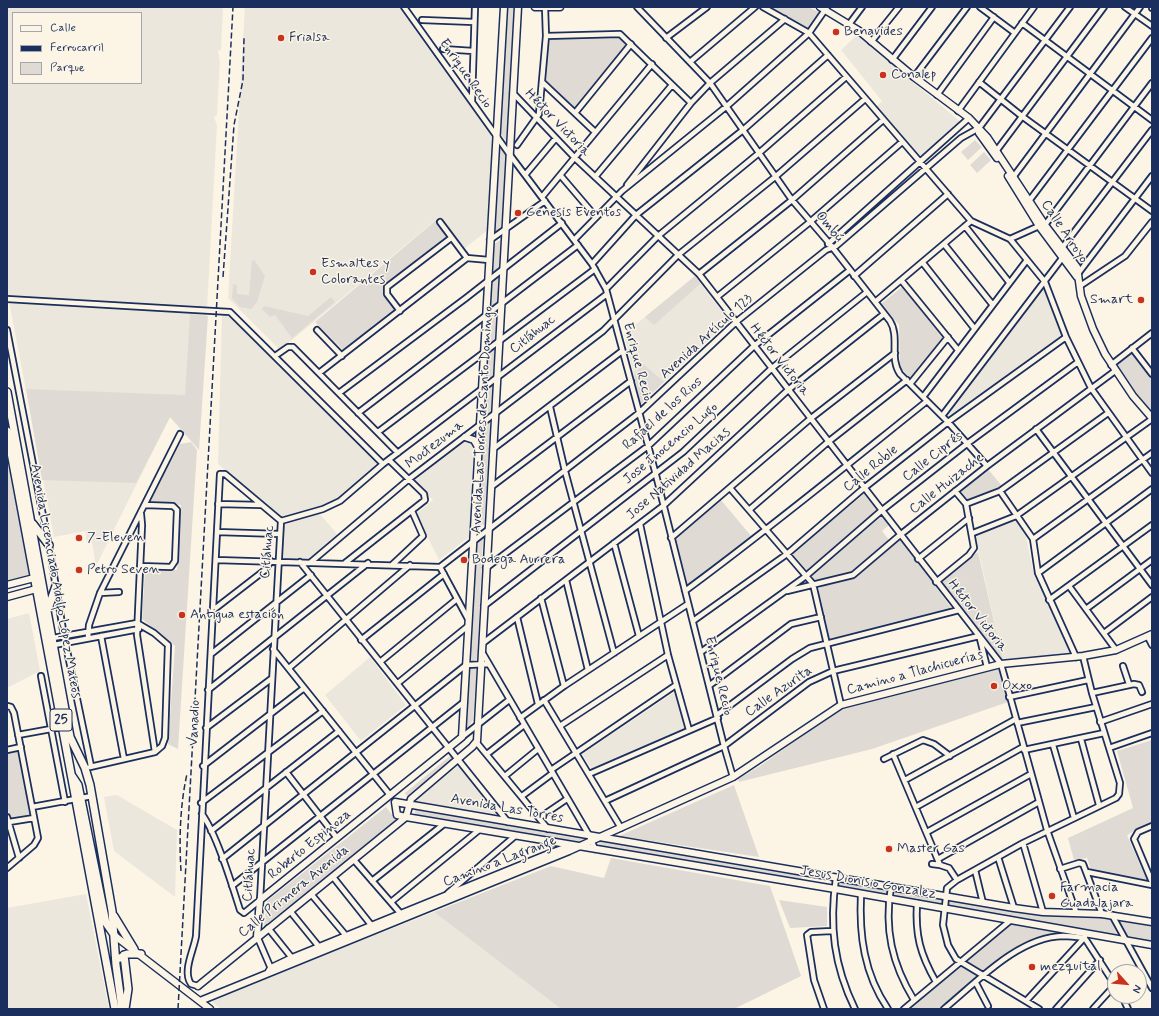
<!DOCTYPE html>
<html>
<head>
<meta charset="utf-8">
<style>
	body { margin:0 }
	#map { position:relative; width:1159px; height:1016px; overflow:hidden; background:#fcf5e5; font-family:Mynerve,sans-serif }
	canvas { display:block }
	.frame { position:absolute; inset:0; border:8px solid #1b2f5e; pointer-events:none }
	.legend { position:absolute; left:12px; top:12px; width:130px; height:72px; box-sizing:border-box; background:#fcf5e5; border:1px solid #a2a6af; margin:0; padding:5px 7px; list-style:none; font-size:12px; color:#1b2f5e }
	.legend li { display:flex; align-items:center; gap:8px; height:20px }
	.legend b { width:20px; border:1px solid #a2a6af }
	.north { position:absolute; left:1107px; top:964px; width:40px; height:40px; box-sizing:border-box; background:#fcf5e5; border:1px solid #a2a6af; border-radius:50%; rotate:117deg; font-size:11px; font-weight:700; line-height:16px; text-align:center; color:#1b2f5e }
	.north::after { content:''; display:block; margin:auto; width:14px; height:18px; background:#c8321e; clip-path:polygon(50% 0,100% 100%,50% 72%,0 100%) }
</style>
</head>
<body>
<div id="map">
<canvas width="1159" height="1016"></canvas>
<div class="frame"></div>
<ul class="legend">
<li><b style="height:5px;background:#fcf5e5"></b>Calle</li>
<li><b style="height:5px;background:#1b2f5e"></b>Ferrocarril</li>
<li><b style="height:11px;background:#dfdbd4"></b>Parque</li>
</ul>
<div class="north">N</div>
</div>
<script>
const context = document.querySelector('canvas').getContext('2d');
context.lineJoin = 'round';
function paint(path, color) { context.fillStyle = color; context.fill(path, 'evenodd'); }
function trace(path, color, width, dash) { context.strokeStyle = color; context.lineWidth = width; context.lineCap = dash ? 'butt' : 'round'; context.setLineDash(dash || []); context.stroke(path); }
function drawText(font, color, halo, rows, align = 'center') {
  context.font = font + ' Mynerve,sans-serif'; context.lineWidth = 3; context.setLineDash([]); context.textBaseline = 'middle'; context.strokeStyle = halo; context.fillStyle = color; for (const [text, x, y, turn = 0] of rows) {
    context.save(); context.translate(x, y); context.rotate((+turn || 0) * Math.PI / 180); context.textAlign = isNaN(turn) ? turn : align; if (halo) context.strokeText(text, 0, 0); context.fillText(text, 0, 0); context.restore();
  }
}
const built = new Path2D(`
	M7 7H223L221 50 218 51 220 62 217 115 214 117 217 125 201 419 170 417 96 566 92 542 87 543 85 531 54 537 7 291ZM13 13H141V83H13Z
	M245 7H401L495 138 489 229 464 249 439 217 280 350 228 298Z
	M857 35 962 123 922 157 877 106 882 101 841 50Z
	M695 276 729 321 641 404 624 334Z
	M1042 289 1046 291 1063 334 950 416H947V413Z
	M222 315H226L236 321 379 464 333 502 281 518 218 464Z
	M467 440 477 445 472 535 439 560 416 514 433 500 414 481Z
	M319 513 338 535 309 561 281 559 283 525Z
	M1015 519 1026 537 1034 575 1071 654 1003 661 975 535Z
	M29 613 40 671 7 688V619Z
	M370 657 406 705 361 741 325 695Z
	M676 691 686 728 593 771 582 754Z
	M459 765 499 816 414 802Z
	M117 795 177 830 175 897 114 851 104 797Z
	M86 894 109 1009H7V908Z
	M434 912 561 1009H221L210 1000Z`);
const green = new Path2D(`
	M508 7H517L506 141 501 134Z
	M768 7H808L819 12 811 29Z
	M617 35 628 43V46L577 109H573L546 82 547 42 551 39Z
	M975 140 982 147 968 160 961 152Z
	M499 143 508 156 504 230 494 238Z
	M984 152 991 160 977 173 970 165Z
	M435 221 446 237 385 285 384 293 396 311 343 350 315 322Z
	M504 237 502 267 492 275 493 245Z
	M252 260 255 261 265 276 257 302 251 309 240 307 232 298 233 284 237 285V294L249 295Z
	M501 272 500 305 489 313 491 282Z
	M695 276 701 283 654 325 645 317Z
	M902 287 943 338 910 378 900 367 899 325 881 304Z
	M331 297 335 302 292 338 275 315 270 317 262 309 264 306 308 316Z
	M499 311 498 338 488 346 489 318Z
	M190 314 208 316 199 450 170 417 136 483 42 480 26 389 185 395Z
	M497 347 496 376 486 384 487 355Z
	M1132 353 1152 379V412L1115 366Z
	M643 364 664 382 641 404 634 374Z
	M495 383 494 411 483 420 485 390Z
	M491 419 485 524 477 528 481 426Z
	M191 442 197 450 178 749 168 744 175 646 142 619 145 570H177L181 505 150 501 180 444Z
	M7 459 30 575 7 582Z
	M988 469 1002 486 967 502 959 494Z
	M864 494 877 511 808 572 792 553Z
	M721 500 752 537 688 586 676 538Z
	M882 516 889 525 882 531 889 540 852 574 814 580 811 576Z
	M483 538 477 659 473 661 469 658 475 544Z
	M901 539 952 609 828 639 817 598 820 587 851 579Z
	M978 552 1003 661 940 581Z
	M471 666 477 669 473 720 466 730 464 729 468 669Z
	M998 667 1008 702 872 749 739 782 738 779 760 766 840 709Z
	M1152 740V822L1127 835 1147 880 1091 870 1087 858 1074 860 1068 838 1133 808 1117 751Z
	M18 751 31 817 11 821 7 806V753Z
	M451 755 453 759 407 796 405 793Z
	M734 785 759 857 619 836Z
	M386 807 397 821 264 926 267 901Z
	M415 809 586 838 584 844 415 816Z
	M600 840 802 876 801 882 598 848Z
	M611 858 770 886 801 976 734 1009H561L434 912 551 866 604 878Z
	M840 882 888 890V895L839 887Z
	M895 891 944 899 943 905 895 896Z
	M948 899 1109 917 1118 936 946 906Z
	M779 900 827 907V926L790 928Z
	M1118 919 1152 925V942L1127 938Z
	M1009 922 1061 932 1023 943 983 972 963 961Z
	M957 965 978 976 938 1009H905Z`);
const street = new Path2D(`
	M404 7 510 155 592 264 606 289 656 475 724 746 733 777
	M637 7 710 83 792 200 829 243 890 321C900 337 889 358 900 374L948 422 987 466
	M763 7 809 33 971 221 1010 239 1045 282 1066 337 1091 388 1152 473
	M980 7 1015 33
	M1125 7 1152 26
	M1152 7V8
	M422 20 474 22
	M850 23 862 7
	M1022 23 1152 120
	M546 36 620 34 691 103
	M666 38 707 7
	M871 42 899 7
	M443 49 473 51
	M892 60 932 7
	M690 62 755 7
	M914 77 967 7
	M542 82 595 132
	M979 82 1023 117 1152 211
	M513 93 575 158 699 274 1001 664 1047 830 1076 912
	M937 95 994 17
	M472 101 475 7
	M958 111 1034 7
	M575 113 631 44
	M517 145 539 114 546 36 545 7
	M997 150 1104 7
	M525 175 556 138
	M561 176 596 217
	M1014 176 1140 7
	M595 177 672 85
	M627 185 691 103 710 83 785 19
	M542 197 652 64
	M1029 201 1152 38
	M440 222 467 258
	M1045 225 1152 83
	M965 226 1009 282
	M1010 239 1039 226
	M490 240 545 201
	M574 240 622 191 727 106 809 33 827 7
	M828 244 969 118
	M944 244 992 304
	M1062 248 1152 130
	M923 263 974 328
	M592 264 636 215 743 130 828 55
	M699 274 792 200 883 120
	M1077 275 1152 176
	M854 276 948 194
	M901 280 958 350
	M1080 286 1125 256 1152 222
	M606 289 658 236 759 153 846 77
	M717 297 810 222 902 142
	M7 299 230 312 383 464
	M875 302 971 221
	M400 311 387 294V287L451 238
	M7 330 51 557 64 636 91 766
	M317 330 342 356
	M1132 348 1152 374
	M275 356 288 347H293L398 453
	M1111 365 1152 333
	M319 373 467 258 489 260
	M910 384 948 337
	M339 393 466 298 562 223
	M923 397 1027 260
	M550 407 565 471 614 653
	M358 413 578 245
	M942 416 1063 257
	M1036 429 1152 585
	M378 432 595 269
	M493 449 622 351
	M491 487 631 381
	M730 488 813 584 841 705
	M1000 491 1033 539 1038 573 1076 657
	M218 504 261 505
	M966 504 1000 491 1108 413
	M749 510 828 442 907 380
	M141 514 142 525 137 635 155 752
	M281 521 323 509 340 501 383 464 607 294
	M640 524 668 655 689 730
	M217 532 280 534
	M973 533 1016 516 1152 419
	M671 538 810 419 895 353
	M1033 539 1152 453
	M614 543 639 636
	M918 559 969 518
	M216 560 440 567
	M300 562 508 822
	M311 562 409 479 603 331 678 255 775 177 865 99
	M345 563 425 500 424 494 389 460
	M392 565 423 536 412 511
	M140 566 171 567 175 561 177 510 173 506 145 505
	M440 567 639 413 736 322 826 250 836 246 961 138 979 128 1070 7
	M440 567 468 619
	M486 568 648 446 754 346 850 270
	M1038 573 1152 489
	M566 580 588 670
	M936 582 969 555 974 548 966 504 955 491
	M1069 586 1116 650
	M685 591C768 530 847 465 927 401
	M787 591 853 575 900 535 987 466 1115 371
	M100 593 119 592
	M541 598 564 686
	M1049 600 1152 525
	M484 606 683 452 772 368 867 292
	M1086 609 1152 560
	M212 611 265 570 271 561
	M517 617 538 704
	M693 621 787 554 864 488 948 422 1066 337
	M1104 633 1152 597
	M101 636 124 759
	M1148 637 1152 645
	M53 638 137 623 154 633 168 645 165 738 162 746 155 752 90 767
	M88 638 89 625 100 593 180 434
	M980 639 987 667
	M361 640 444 574
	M483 643 663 506 788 390 884 314
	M54 645 139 629
	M273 649 390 795
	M482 652 589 835 595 849
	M701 652 806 576 881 511 968 443 1078 362
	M211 654 311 575
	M380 662 457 599
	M1123 666 1129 684
	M289 668 410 565
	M41 676 65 802
	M398 683 468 626
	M710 685 791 624 821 617
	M208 690 368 563
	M1092 693 1134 684 1139 685 1142 692
	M1009 697 1088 680
	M544 700 621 828
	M7 706 11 707 14 713 38 838 34 845 7 868
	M717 715 792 659 810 648 959 610
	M520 718 564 686 688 604
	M1100 722 1152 704
	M1017 723 1096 707
	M560 726 668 655
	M206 728 271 679
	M18 735 62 727
	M462 737 509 700
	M1081 739 1099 805
	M477 743 548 829
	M1053 745 1074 818
	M1109 748 1152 733
	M7 750 21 747
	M1024 750 1104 733
	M487 754 524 725
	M893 754 940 865 949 868 957 880
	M884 759 923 740 934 744 950 756
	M203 766 304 688
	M551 770 676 685
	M286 772 337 838
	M589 774 718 718
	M505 776 538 749
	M905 780 1016 719
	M522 796 553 773
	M605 801 724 746 809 682 833 671 979 636
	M201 803 323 711
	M32 807 92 796
	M916 807 1023 747
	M202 814C217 835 232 885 240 910L244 913 260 900 281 521
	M7 817 19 858
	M539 818 567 799
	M9 822 34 818
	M1152 826 1138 832 1134 839 1152 882
	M211 831 339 731
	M927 832 1031 774
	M1023 843 1043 912
	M998 857 1014 908
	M222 859 466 665 489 664
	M938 859 1039 802
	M354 860 401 914
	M932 864 940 865
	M1060 869 1079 863 1083 864 1102 914
	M975 870 983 903
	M1087 872 1152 885
	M333 877 372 926
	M836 878C829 926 834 966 855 1009
	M372 881 444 824
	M232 886 464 702
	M891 887C884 929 892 964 914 1000
	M448 893 515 836
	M311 894 348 938
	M861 894C859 935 864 974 888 1009
	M391 902 479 830
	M917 903C915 935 920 954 936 982
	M290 911 320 948
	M1112 915 1152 988
	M268 928 292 958
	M257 936 272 971
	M976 983 988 1006
	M198 986 191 984C182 971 194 950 196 936L220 474H225L281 521
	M1122 996 1128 1009
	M1026 1001 1085 937
	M824 1009 814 980 807 935 811 932 832 931
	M904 1009 1011 920
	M944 1009C977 982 1018 937 1063 936 1070 936 1077 937 1084 938L1086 940 1115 985
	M1039 1009 956 959 948 945 943 925 947 888 957 880 1023 843 1116 798 1119 794 1120 783 1092 693 1083 656
	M1056 1009 1100 960
	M1093 1009 1115 985`);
const secondary = new Path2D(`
	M535 7H560
	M820 7 858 30 914 77 969 118 987 137 1045 225 1077 267 1081 296 1093 329 1105 354 1133 396 1152 418
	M979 133 997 158
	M1008 176 1039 226 1077 277
	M465 437 474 440 478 447
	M7 585 38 577
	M7 597 40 588
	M406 817 411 799 472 747 477 741 518 7
	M1152 922 1102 914 1043 912 1014 908 395 802 397 815 406 817 835 889 1152 945
	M115 936 210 1009
	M257 936 260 900 462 737 504 7
	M268 973 271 968 292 958 551 853 562 849 571 850
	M198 986 406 817
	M200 1001 569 851 733 777 841 705 1001 664 1083 656 1116 650 1152 634`);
const primary = new Path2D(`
	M7 392 70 737 85 768 90 785 112 911 116 965 122 1009
	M7 431 115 1009
	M33 524 49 545
	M48 609 56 586
	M72 776 78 785 106 923 115 936
	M114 916 134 949
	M124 955 128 989 125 1009
	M120 958 127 954H141`);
const rail = new Path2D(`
	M223 277 234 125 243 80 244 38
	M181 871C179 840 180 805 187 774
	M178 1009 233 7`);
const markers = [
	[836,32,4,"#c8321e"],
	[281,38,4,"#c8321e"],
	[883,75,4,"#c8321e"],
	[518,213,4,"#c8321e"],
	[313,272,4,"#c8321e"],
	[1141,300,4,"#c8321e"],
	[79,538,4,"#c8321e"],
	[464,560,4,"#c8321e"],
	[79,570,4,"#c8321e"],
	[182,615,4,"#c8321e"],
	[994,686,4,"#c8321e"],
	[889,849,4,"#c8321e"],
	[1052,896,4,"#c8321e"],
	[1032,967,4,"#c8321e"]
];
const shields = [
	[61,720,22]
];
const shieldNames = [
	["25",61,720]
];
const poiNames = [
	["Benavides",844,32],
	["Frialsa",289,38],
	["Conalep",891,75],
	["Genesis Eventos",526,213],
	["Esmaltes y",321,264],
	["Colorantes",321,280],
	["Smart",1133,300,"right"],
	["7-Eleven",87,538],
	["Bodega Aurrera",472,560],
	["Petro Seven",87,570],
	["Antigua estación",190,615],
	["Oxxo",1002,686],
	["Master Gas",897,849],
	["Farmacia",1060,888],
	["Guadalajara",1060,904],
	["mezquital",1040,967]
];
const streetNames = [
	["Enrique Recio",465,74,55],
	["Héctor Victoria",557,123,46],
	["Ombú",829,227,50],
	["Calle Arroyo",1064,232,56],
	["Citláhuac",533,335,-38],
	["Avenida Artículo 123",707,337,-42],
	["Héctor Victoria",779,360,52],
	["Enrique Recio",637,362,75],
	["Rafael de los Rios",663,414,-42],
	["Avenida Las Torres de Santo Domingo",483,420,-87],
	["Jose Inocencio Lugo",671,444,-40],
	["Moctezuma",435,445,-38],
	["Calle Ciprés",933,457,-38],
	["Calle Roble",871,469,-39],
	["Jose Natividad Macias",679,474,-41],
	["Calle Huizache",947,484,-38],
	["Citláhuac",268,552,-85],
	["Avenida Licenciado Adolfo López Mateos",55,581,80],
	["Héctor Victoria",977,616,52],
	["Camino a Tlachicuerías",915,673,-15],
	["Enrique Recio",718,676,76],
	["Calle Azurita",779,692,-35],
	["Vanadio",195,723,-87],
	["Avenida Las Torres",507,809,10],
	["Roberto Espinoza",310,845,-39],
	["Camino a Lagrange",500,862,-21],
	["Citláhuac",250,875,-86],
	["Jesus Dionisio Gonzalez",868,883,10],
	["Calle Primera Avenida",294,892,-39]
];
paint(built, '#ece7dc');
paint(green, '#dfdbd4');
trace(street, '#1b2f5e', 8);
trace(secondary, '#1b2f5e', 9);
trace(primary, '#1b2f5e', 10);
trace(street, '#fcf5e5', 4.5);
trace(secondary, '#fcf5e5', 6);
trace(primary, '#fcf5e5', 7);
trace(rail, '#1b2f5e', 1.5, [6, 3]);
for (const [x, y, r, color] of markers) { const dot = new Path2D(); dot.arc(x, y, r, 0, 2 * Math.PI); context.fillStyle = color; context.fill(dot); trace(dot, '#fcf5e5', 1.5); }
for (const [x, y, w] of shields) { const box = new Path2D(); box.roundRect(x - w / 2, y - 11, w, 22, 3); context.fillStyle = '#fcf5e5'; context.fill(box); trace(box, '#1b2f5e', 1); }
drawText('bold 13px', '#1b2f5e', null, shieldNames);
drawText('14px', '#1b2f5e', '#fcf5e5', poiNames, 'left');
drawText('14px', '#1b2f5e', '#fcf5e5', streetNames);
</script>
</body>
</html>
